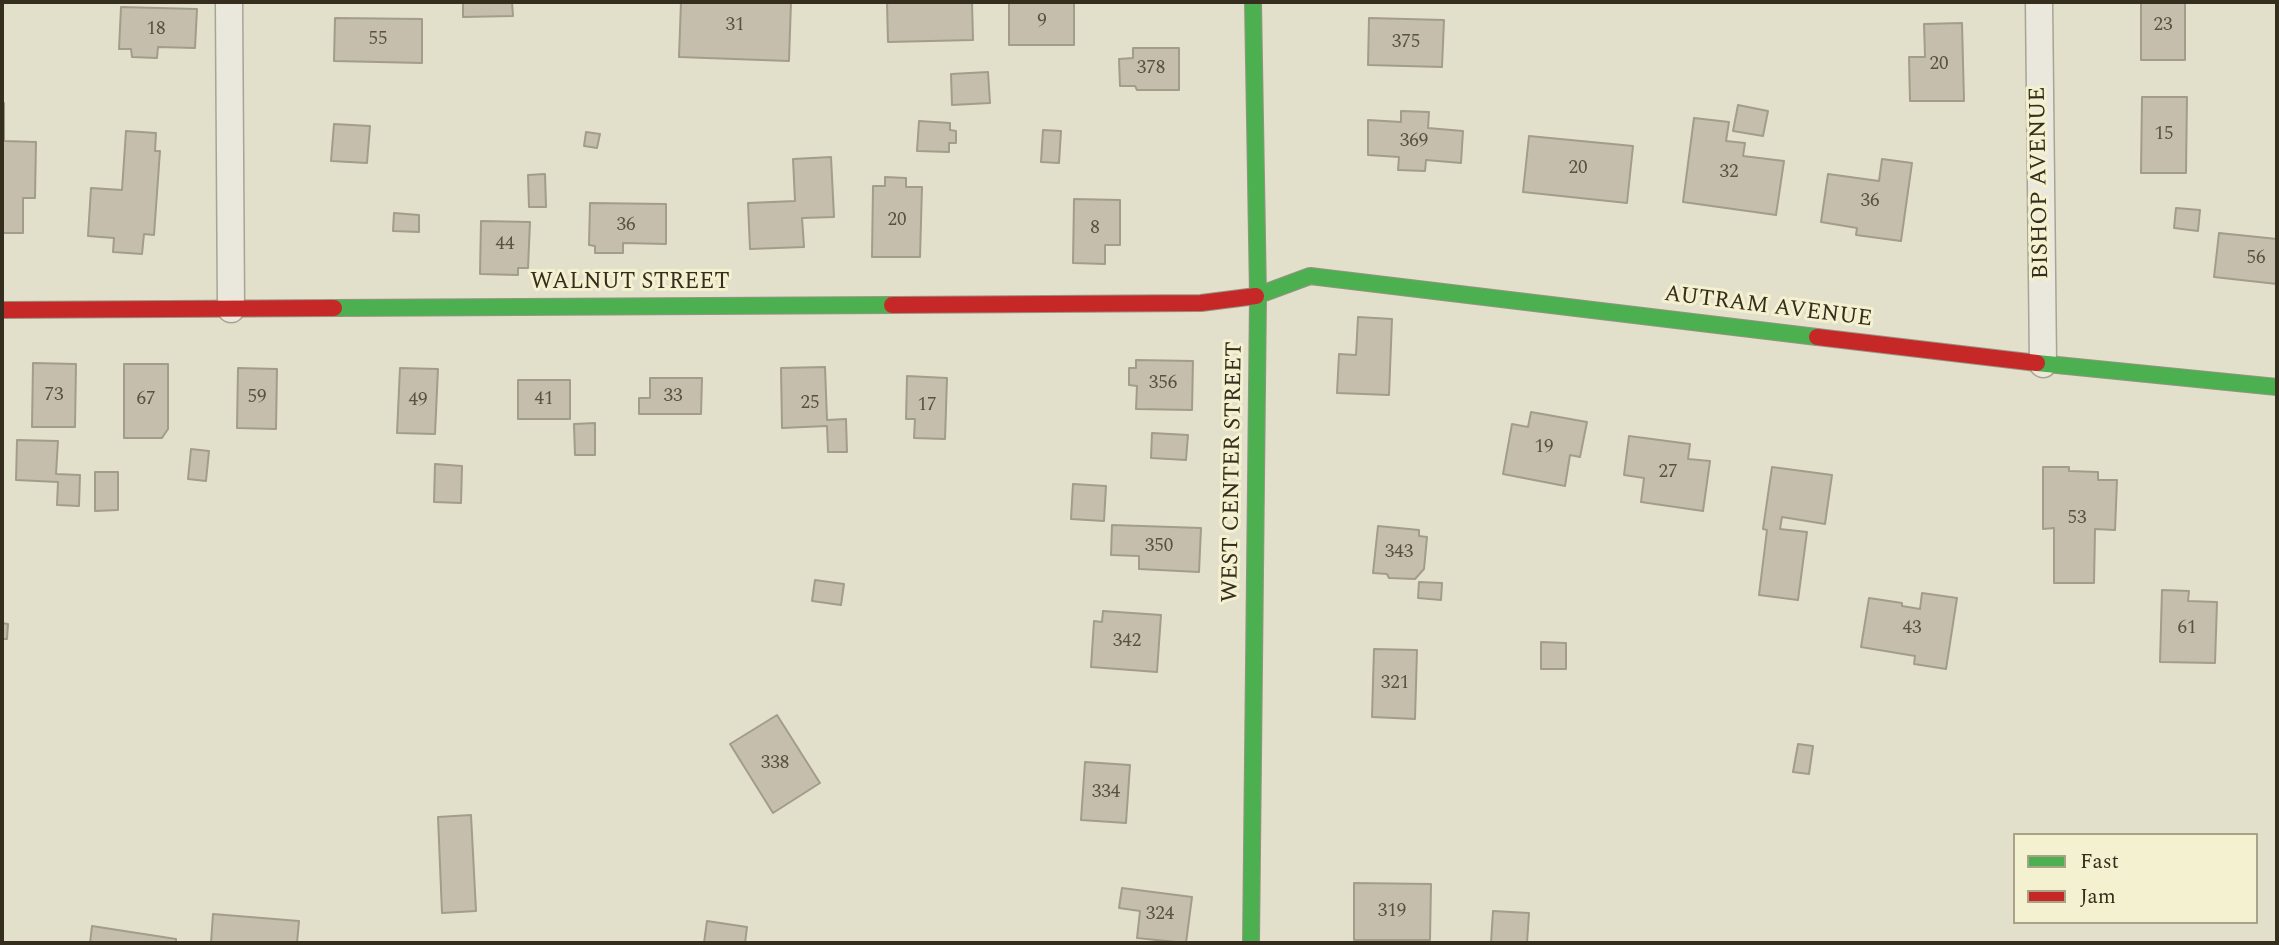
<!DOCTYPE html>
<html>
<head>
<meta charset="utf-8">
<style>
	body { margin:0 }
	#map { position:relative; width:2279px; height:945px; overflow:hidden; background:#e2e0cb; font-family:Spectral,serif }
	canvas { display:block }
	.frame { position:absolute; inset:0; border:4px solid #352d1d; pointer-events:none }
	.legend { position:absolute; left:2013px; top:833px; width:245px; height:91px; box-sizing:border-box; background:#f4f1d0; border:2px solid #a8a388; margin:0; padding:9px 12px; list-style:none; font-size:21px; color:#352d1d }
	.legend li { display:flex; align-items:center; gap:14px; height:35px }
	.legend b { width:35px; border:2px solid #a8a388 }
</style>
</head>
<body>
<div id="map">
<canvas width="2279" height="945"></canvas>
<div class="frame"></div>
<ul class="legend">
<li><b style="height:9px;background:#4caf50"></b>Fast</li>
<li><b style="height:9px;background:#c62828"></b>Jam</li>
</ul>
</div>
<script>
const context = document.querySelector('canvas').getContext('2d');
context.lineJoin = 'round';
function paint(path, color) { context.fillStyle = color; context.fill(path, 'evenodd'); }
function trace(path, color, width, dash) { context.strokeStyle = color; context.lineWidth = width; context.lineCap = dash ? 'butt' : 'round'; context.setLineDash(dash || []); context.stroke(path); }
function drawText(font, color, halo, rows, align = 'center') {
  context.font = font + ' Spectral,serif'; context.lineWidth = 6; context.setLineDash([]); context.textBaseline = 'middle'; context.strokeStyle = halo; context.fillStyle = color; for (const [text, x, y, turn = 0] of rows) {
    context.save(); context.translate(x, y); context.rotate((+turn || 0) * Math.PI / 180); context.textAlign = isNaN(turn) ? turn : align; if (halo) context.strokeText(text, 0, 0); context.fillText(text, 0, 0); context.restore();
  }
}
const building = new Path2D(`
	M463 2H512L513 16 463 17Z
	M681 2H791L789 61 679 57Z
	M887 2H972L973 40 888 42Z
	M1009 2H1074V45H1009Z
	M2141 2H2185V60H2141Z
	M121 7 197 9 195 48 158 47 157 58 132 57 131 49H119Z
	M335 18 422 19V63L334 61Z
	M1369 18 1444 20 1442 67 1368 65Z
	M1962 23 1964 101H1910L1909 57H1925L1924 24Z
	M1133 48H1179V90H1137L1135 86H1120L1119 59 1133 58Z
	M988 72 990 103 952 105 951 74Z
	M2142 97H2187L2186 173H2141Z
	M2 103H4V141L36 142 35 198H23V233H2Z
	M1738 105 1768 111 1763 136 1733 131Z
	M1401 111 1429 112 1428 128 1463 131 1461 163 1426 160 1425 171 1398 170 1399 157 1368 155V120L1401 122Z
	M1694 118 1729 122 1726 141 1745 143 1743 156 1784 161 1776 215 1683 202Z
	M919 121 950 123V130L956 131V143H949V152L917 151Z
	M334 124 370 126 367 163 331 161Z
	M1043 130 1061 131 1059 163 1041 162Z
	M126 131 156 133 155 151H160L154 235 144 234 142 254 113 252 114 238 88 236 91 188 122 190Z
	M586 132 600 134 597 148 584 146Z
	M1529 136 1633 146 1627 203 1523 192Z
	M831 157 834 217 802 218 804 247 750 249 748 203 795 201 793 159Z
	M1882 159 1912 163 1901 241 1856 235 1857 228 1821 222 1828 174 1879 181Z
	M545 174 546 207H529L528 175Z
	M885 177 906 178V187H922L920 257H872L873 186H885Z
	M1074 199 1120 200V245H1105V264L1073 263Z
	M590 203 666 204V244L623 243V253H595V246L589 245Z
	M2176 208 2200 210 2198 231 2174 228Z
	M394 213 419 215V232L393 231Z
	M481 221 530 222 528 268H518V275L480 274Z
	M2219 233 2277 239V284L2214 277Z
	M1358 317 1392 319 1389 395 1337 393 1339 354 1356 355Z
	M1136 360 1193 361 1192 410 1136 409 1137 386 1129 385V368H1136Z
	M33 363 76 364 75 427H32Z
	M124 364H168V429L162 438H124Z
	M825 367 827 420 846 419 847 452H828L827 426 782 428 781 368Z
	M238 368 277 369 276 429 237 428Z
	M400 368 438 369 435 434 397 433Z
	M907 376 947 378 945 439 914 438 915 419H906Z
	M650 378H702L701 414H639V398H650Z
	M518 380H570V419H518Z
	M1531 412 1587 422 1580 457 1570 455 1565 486 1503 474 1512 424 1528 427Z
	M595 423V455H575L574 424Z
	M1152 433 1188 435 1186 460 1151 458Z
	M1629 436 1690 444 1688 459 1710 461 1703 511 1641 502 1644 478 1624 475Z
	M17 440 58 441 56 474 80 475 79 506 57 505 58 482 16 480Z
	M191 449 209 451 206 481 188 479Z
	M435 464 462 466 461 503 434 502Z
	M1772 467 1832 475 1825 524 1782 517 1780 529 1807 532 1798 600 1759 595 1767 530 1763 529Z
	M2043 467H2069V471L2098 472V480H2117L2115 530 2095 529 2094 583H2054V528L2043 529Z
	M95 472H118V510L95 511Z
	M1073 484 1106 486 1104 521 1071 519Z
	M1112 525 1201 528 1199 572 1139 569V556L1111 555Z
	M1378 526 1419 530V536L1427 537 1424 569 1415 579 1389 578 1387 574 1373 573Z
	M815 580 844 584 841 605 812 601Z
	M1419 582 1442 583 1441 600 1418 598Z
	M2162 590 2189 591 2188 601 2217 602 2215 663 2160 662Z
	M1922 593 1957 598 1946 669 1914 664 1915 656 1861 647 1869 598 1902 603V606L1920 609Z
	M1103 611 1161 615 1157 672 1091 667 1094 621 1102 622Z
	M2 623 8 624 7 639H2Z
	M1541 642 1566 643V669H1541Z
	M1374 649 1417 650 1415 719 1372 717Z
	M777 715 820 783 773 813 730 744Z
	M1798 744 1813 746 1809 774 1793 772Z
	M1085 762 1130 765 1126 823 1081 820Z
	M471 815 476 911 442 913 438 817Z
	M1354 883 1431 884 1430 940H1354Z
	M1122 888 1192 897 1186 943 1137 938 1140 911 1119 908Z
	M1493 911 1529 913 1527 943H1491Z
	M213 914 299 921 297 943H211Z
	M707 921 747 927 745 943H704Z
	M92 926 176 939V943H90Z`);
const street = new Path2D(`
	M229 2 231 309
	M2039 2 2043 364`);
const fast = new Path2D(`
	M1256 296 1310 276 1817 337
	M334 308 892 305
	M2037 363 2277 387
	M1251 943 1258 296 1253 2`);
const jam = new Path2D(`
	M892 305 1201 303 1256 296
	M2 310 334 308
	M1817 337 2037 363`);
const numberNames = [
	["9",1042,22],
	["31",735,26],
	["23",2163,26],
	["18",156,30],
	["55",378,40],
	["375",1406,43],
	["20",1939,65],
	["378",1151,69],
	["15",2164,135],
	["369",1414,142],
	["20",1578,169],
	["32",1729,173],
	["36",1870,202],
	["20",897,221],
	["36",626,226],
	["8",1095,229],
	["44",505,245],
	["56",2256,259],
	["356",1163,384],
	["73",54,396],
	["33",673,397],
	["59",257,398],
	["67",146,400],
	["41",544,400],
	["49",418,401],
	["25",810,404],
	["17",927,406],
	["19",1544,448],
	["27",1668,473],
	["53",2077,519],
	["350",1159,547],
	["343",1399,553],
	["43",1912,629],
	["61",2187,629],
	["342",1127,642],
	["321",1395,684],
	["338",775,764],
	["334",1106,793],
	["319",1392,912],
	["324",1160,915]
];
const streetNames = [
	["BISHOP AVENUE",2041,183,-91],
	["WALNUT STREET",630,283],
	["AUTRAM AVENUE",1768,308,7],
	["WEST CENTER STREET",1234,472,-89]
];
paint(building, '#c5beac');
trace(building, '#a29c8b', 2);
trace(street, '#a7a494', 29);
trace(fast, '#969384', 18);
trace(jam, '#969384', 18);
trace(street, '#eae8dc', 26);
trace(fast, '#4caf50', 16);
trace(jam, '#c62828', 16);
drawText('19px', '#595141', null, numberNames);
drawText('23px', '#352d1d', '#f4f1d0', streetNames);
</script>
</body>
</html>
